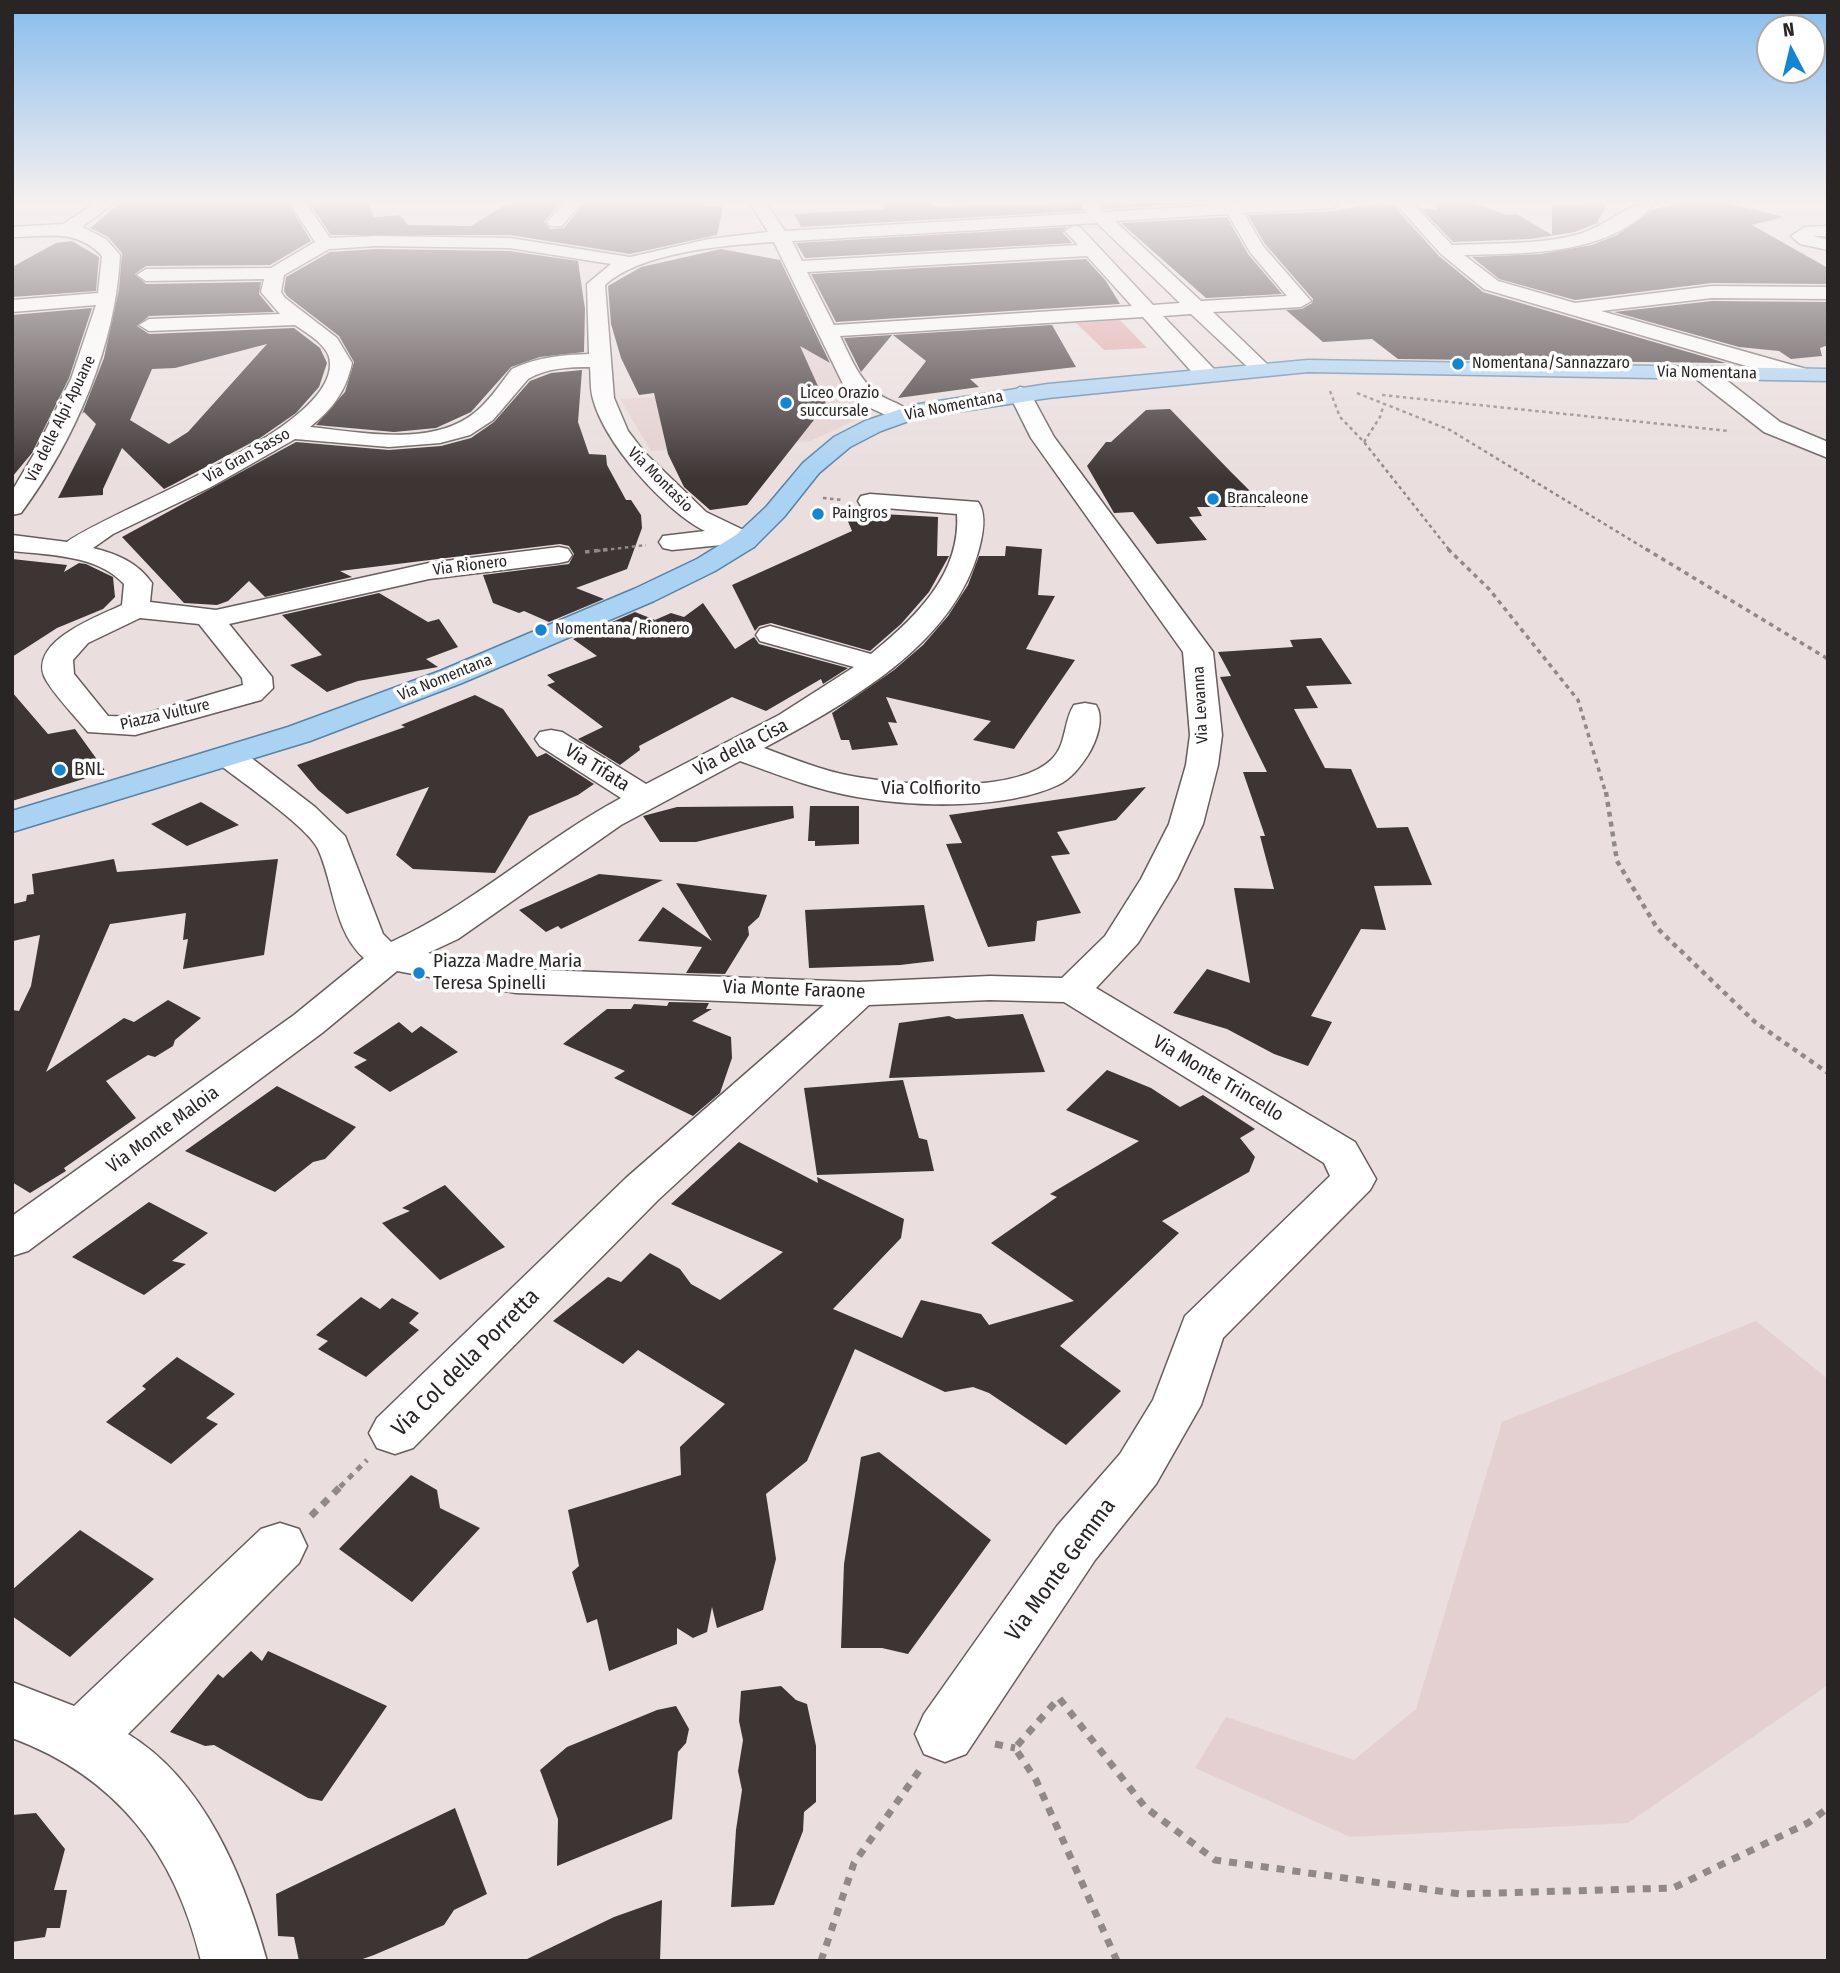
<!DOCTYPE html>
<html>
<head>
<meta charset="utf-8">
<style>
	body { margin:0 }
	#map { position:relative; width:1840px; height:1973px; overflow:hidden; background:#eadede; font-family:"Fira Sans Condensed",sans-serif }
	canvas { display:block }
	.frame { position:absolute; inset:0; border:14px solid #2a2525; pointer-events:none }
	.north { position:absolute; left:1756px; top:14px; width:70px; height:70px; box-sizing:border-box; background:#fff; border:2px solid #aaa8a8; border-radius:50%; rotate:353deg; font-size:19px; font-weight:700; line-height:28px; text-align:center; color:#2a2525 }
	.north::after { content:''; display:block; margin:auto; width:24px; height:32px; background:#1685cf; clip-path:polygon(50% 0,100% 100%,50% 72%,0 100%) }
</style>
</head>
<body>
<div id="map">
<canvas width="1840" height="1973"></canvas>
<div class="frame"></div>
<div class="north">N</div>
</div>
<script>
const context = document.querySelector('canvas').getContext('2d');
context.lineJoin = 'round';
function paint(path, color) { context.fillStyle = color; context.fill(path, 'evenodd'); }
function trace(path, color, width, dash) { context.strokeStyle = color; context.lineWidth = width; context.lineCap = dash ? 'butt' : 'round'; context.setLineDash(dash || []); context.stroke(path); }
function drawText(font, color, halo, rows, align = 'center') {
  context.font = font + ' "Fira Sans Condensed",sans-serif'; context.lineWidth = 7; context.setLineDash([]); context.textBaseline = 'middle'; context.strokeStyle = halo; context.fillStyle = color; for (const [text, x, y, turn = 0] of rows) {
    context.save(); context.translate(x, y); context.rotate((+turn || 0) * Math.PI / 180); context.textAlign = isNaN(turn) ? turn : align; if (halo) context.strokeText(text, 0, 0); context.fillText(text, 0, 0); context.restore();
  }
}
const built = new Path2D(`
	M713 321 815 340 865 416 810 441 651 451 620 399 736 392Z
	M1756 1321 1828 1379V1685L1628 1823 1350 1837 1195 1768 1226 1717 1354 1760 1416 1709 1502 1422Z`);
const green = new Path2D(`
	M1120 320 1147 348 1104 350 1076 323Z`);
const building = new Path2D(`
	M120 203H288L311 241 270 265 146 266 135 274 146 284 261 282 259 294 274 312 149 316 137 326 149 334 294 328 320 348 327 363 319 387 296 413 260 438 172 485 164 489 122 448 103 489V495L58 498 96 424 84 412 82 414 104 358 119 289 122 253 108 237 90 228ZM267 344 188 432 169 444 130 420 152 369 175 368Z
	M309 203H368L374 217 400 215 408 225 471 226 508 203H560L544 222 550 229 564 228 584 203H705L704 206 723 207 717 235 630 254 510 235H331Z
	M888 203H932L934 206 1082 203V211L801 227 794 214 885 209 883 206Z
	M1100 203H1203L1106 209Z
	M1377 203 1393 205 1439 256 1483 292 1726 363 1398 359 1372 339 1323 342 1286 310 1302 309 1312 303 1313 299 1265 244 1248 215 1333 211Z
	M1434 203H1474L1507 215 1517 214 1552 235V205L1609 203 1597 222H1600L1575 232 1530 239 1453 242 1420 208 1438 210Z
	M1679 203H1727L1784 217 1752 225 1828 268V284L1712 283 1575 300 1499 279 1472 257 1540 254 1592 245 1617 235 1652 210Z
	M1227 217 1248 254 1282 294 1206 298 1121 223Z
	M1066 227 1063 233 1072 243 805 258 796 243Z
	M72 241 99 257 96 291 12 297V267L56 243Z
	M376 249 510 251 578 261 585 309 584 352 540 357 511 367 471 412 436 428 394 432 316 425 345 392 354 362 339 336 287 296 284 291 286 277 330 252Z
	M721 249 780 260 830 363 800 346 826 404 812 405 817 416 747 505 710 510 684 487 668 454 654 393 639 395 621 358 611 324 608 286 641 267Z
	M1086 259 1106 281 1120 304 836 322 811 274Z
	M1712 301 1828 302V345L1820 348 1822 356 1791 359 1779 351 1739 347 1614 312Z
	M92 308 69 378 32 453 12 477V315Z
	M1052 325 1076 367 970 379 979 387 898 398 926 361 893 335Z
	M892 335 861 372 844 338Z
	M582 370 578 422 589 454 606 455 607 465 626 500H631L641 515 642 528 627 569 576 588 604 599 549 622 524 611 519 613 493 603 483 575 569 564 574 554 569 546 560 544 340 571 352 577 265 597 249 581 228 601 217 605 184 603 122 537 296 442 389 450 441 446 471 438 494 422 530 381 551 373Z
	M1170 409 1230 471 1266 507H1197L1202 516 1189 517 1207 540 1157 544 1133 512 1114 513 1087 466 1106 442H1111L1146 410Z
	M844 512 938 517 937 556H949L929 592 901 624 870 651 771 623 759 626 755 631 732 585 852 531Z
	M1006 546 1042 549 1038 595 1055 596 1026 649 1075 660 1014 749 973 740 991 721 886 697 897 723 888 722 898 745 852 750 849 740H841L832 713 894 670 923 645 948 616 968 585 979 556H1005Z
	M12 559 67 565 64 572 79 563 86 564 113 577 115 597 103 609 57 628 12 657Z
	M379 593 428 622 439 619 458 647 426 659 438 667 358 681 327 692 290 665 322 655 282 615Z
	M703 603 735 649 754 637 759 644 848 668 823 684 821 679 766 711 732 697 639 746 640 750 620 765 578 739 603 727 547 685 555 682 547 675 597 656 573 639 635 612 655 620 671 613 684 617Z
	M1321 638 1352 684 1306 686 1318 708 1294 709 1325 768 1351 769 1377 828 1408 827 1432 885 1374 886 1386 930 1361 929 1311 1016 1332 1022 1308 1066 1274 1054 1227 1029 1173 1013 1207 969 1250 983 1234 888 1274 889 1260 836H1265L1243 772H1267L1220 677 1231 676 1218 652 1293 647 1290 640Z
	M12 692 48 734 75 729 106 772 12 801Z
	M475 695 503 709 537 757 546 753 594 784 578 795 529 816 495 873 413 869 396 855 429 787 347 814 318 790 297 765 405 727 401 725Z
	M1146 787 1116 820 1057 832 1070 854 1051 856 1081 913 1037 921 1035 941 988 947 946 844 962 843 949 815Z
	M201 802 239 825 187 846 151 824Z
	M793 806 794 818 696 842H660L643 816 677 807Z
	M810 806H859V844L815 846V841H808Z
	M114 859 117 872 278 859 264 955 183 969 188 939 183 940 186 913 110 924 46 1072 124 1018 134 1022 168 1000 201 1018 175 1040 173 1046 155 1057 148 1055 106 1081 136 1118 64 1168 66 1171 30 1193 12 1182V1010L19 1011 31 986 40 935 13 941V904L26 901 27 895 34 894 32 874Z
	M599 874 663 880 561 929 558 926 546 932 519 910Z
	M676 883 767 895 759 917 748 927 749 935 725 974 686 973 702 947 638 941 663 907 712 941Z
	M924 905 934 961 900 965 809 968 805 910Z
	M669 1002 709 1003 706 1009H712L692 1021 731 1037 732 1058 720 1093 693 1116 614 1078 625 1071 563 1044 607 1009H631L634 1004 667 1006Z
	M1023 1014 1045 1072 889 1078 899 1023 949 1016 956 1019Z
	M399 1022 412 1033 421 1026 458 1052 390 1092 354 1067 367 1060 353 1053Z
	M1107 1070 1151 1088 1180 1107 1203 1095 1255 1129 1240 1138 1255 1157 1249 1172 1162 1221 1179 1233 1060 1346 1121 1391 1066 1445 989 1393 973 1387 945 1392 855 1349 807 1461 766 1494 776 1559 763 1610 717 1628 712 1607 707 1632 693 1638 677 1628V1644L609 1671 597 1619 587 1623 572 1572 579 1566 568 1510 681 1475 680 1447 725 1404 638 1350 623 1364 553 1321 608 1277 621 1282 650 1253 680 1269 691 1284 720 1300 783 1252 671 1204 739 1142 818 1183 817 1177 904 1219 901 1238 833 1309 902 1338 921 1300 981 1314 989 1325 1074 1301 991 1243 1057 1197 1050 1194 1139 1141 1066 1110Z
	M903 1080 919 1138 927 1140 934 1171 817 1175 804 1088Z
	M277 1086 356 1127 325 1159 313 1162 275 1192 185 1151Z
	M445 1185 505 1247 440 1280 382 1223 410 1211 402 1208Z
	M149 1202 208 1233 172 1261 186 1264 144 1295 72 1257Z
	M361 1297 380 1309 392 1298 419 1313 409 1323 419 1330 366 1377 318 1349 328 1341 316 1335Z
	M177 1357 235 1394 206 1418 218 1424 171 1464 106 1422 146 1389 142 1386Z
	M879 1452 991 1540 908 1654 882 1648H841L844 1564 861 1457Z
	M411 1475 437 1490 440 1508 480 1528 412 1602 339 1549Z
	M80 1530 154 1579 70 1657 12 1616V1590Z
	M251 1651 262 1661 268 1651 387 1706 322 1801 308 1798 214 1745 205 1746 170 1732 218 1674 223 1678Z
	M781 1686 796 1700 807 1704 816 1746V1802L804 1812 803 1831 774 1905 731 1907 736 1830 742 1790 738 1771 743 1740 739 1721 741 1691Z
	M676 1706 689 1729 686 1743 678 1752 672 1819 557 1866 558 1819 540 1770 567 1747 657 1710Z
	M455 1808 487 1894 454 1910 444 1925 374 1955 357 1961H299L294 1937 278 1936 276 1894Z
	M36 1813 65 1849 54 1890H67L60 1928H47L45 1937 12 1942V1815Z
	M662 1900 660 1961H523L614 1917Z`);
const pathFar4 = new Path2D(`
	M1330 391 1340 417 1364 442 1450 551
	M1357 393 1450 430 1649 551
	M1382 395 1729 431
	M1364 442 1380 417 1384 404
	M823 498 842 500
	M597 551 646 545`);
const pathFar3 = new Path2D(`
	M1448 549 1489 589 1578 700 1606 794
	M1646 549 1828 659
	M585 552 612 549`);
const pathFar2 = new Path2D(`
	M1606 792 1617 861 1657 928 1755 1022 1828 1073`);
const pathFar1 = new Path2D(`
	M340 1487 367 1460`);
const path = new Path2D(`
	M311 1516 342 1485
	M995 1744 1015 1748
	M821 1961 854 1863 919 1771
	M1117 1961 1036 1780 1015 1748 1059 1698 1145 1807 1215 1860 1460 1894 1673 1888 1808 1823 1828 1808`);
const minor = new Path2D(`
	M95 203H114L82 227 106 239 120 255C116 345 75 440 21 513L12 515V491L34 454 71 379 96 305 12 312V300L98 293 102 256C76 228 47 237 12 237V227L63 224Z
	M290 203H306L330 238 376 236 510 238 630 257 709 239 768 232 750 203H766L785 231 1087 213 1082 207 1085 203H1096L1105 212 1248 203H1341L1333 208 1244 213 1263 246 1311 301 1301 307 1213 312 1268 365 1272 369 1268 373H1254L1191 314 1163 316 1214 369 1217 374 1214 379H1198L1143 317 840 336C851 358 859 381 880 395 890 402 905 404 912 415L901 422 864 405 844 386 774 242C726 245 641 252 605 285L614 398 628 431 644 452 706 512 754 535 758 541 754 547 745 549 731 544 672 550 663 548 659 542 663 536 705 531C665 511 605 444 593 399 590 389 591 377 590 367 568 367 547 368 528 379L493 420 470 435 440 443 389 447 295 439 211 487 113 534 93 548C117 554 137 562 152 583L150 602 216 610 429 563 559 547 568 549 572 555 568 561 559 563 429 579 229 624 272 677 273 688 261 700 135 735 88 732C76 717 51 692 44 676 31 640 99 616 122 605L124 584C98 555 49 555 12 551V535L67 542C118 506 333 431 330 363 330 346 308 334 295 325L149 331 139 325 149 319 280 314 261 292 264 279 146 281 137 275 146 269 271 268 315 242ZM1228 214 1250 252 1287 296 1201 301 1115 221ZM1097 223 1180 303 1153 305 1080 227 1074 226 1065 231 1078 245 802 261 792 241ZM376 246 510 248 611 264 587 284 589 354C562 355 537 357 512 369 500 384 489 402 473 414 430 447 360 432 310 427 333 409 346 391 352 363L337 338 285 298 281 292 284 275 329 249ZM1087 256 1132 306 834 325 807 272ZM140 618 199 624 242 678 243 685 134 717 108 716 74 674 73 660 88 643Z
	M564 203H581L562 226H550L547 222Z
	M1395 203H1412L1452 245C1493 243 1536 245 1576 235 1607 227 1624 203 1655 203 1611 256 1526 253 1464 255L1498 281 1575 303 1712 286 1828 287V299L1712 298 1601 311 1810 370 1813 375 1810 380H1794L1484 289 1441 254Z
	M1828 226V236H1813L1828 240V250L1800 244 1791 236 1805 227Z
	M1703 367 1711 368 1780 422 1828 442V458L1764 432 1695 378 1692 373 1695 368Z
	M1020 387 1028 389 1054 437 1213 652 1222 735 1218 765 1203 824 1177 879 1138 943 1096 988 1355 1142 1376 1179 1370 1190 1223 1338 1201 1405 1156 1484 1095 1560 966 1754 945 1762 924 1754 915 1734 924 1714 1057 1526 1120 1454 1153 1400 1185 1316 1330 1176 1324 1163 1064 1002 990 1000 869 1005 658 1200 413 1448 395 1454 377 1448 369 1433 377 1418 626 1178 824 1005 516 993 397 971 322 1033 28 1251 12 1256V1216L294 1015 364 958C334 932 334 884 318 849 307 826 241 782 219 764L214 757 219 750 230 747 241 750 315 807 345 836 383 934 391 942C473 905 541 841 621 798L540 746 535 739 540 732 551 730 562 732 646 784 779 715 854 667 760 641 756 635 760 629 770 626 871 654C914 619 961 575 957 514L861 506 858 501 861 496 870 494 978 502C987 514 983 534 979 549 953 646 847 703 764 748 794 759 825 772 857 777 904 785 1016 795 1052 759 1067 744 1063 722 1074 705L1085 703 1096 705C1105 719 1096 742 1088 755 1080 767 1071 779 1058 785 1005 810 914 807 857 797 817 790 778 775 740 761L621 825 458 939 428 953 516 969 859 982 990 976 1062 978 1105 936 1141 879 1169 824 1186 765 1190 735 1183 652 1031 438 1009 394Z
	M280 1523 299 1529 307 1546 299 1563 128 1734C205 1781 244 1878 267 1961H201C175 1853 117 1777 12 1738V1682L74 1706 261 1529Z`);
const major = new Path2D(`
	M1308 360 1828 369V381L1308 372 1048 398 917 418 881 431 850 447 819 473 784 517 754 547 715 571 654 601 462 683 310 741 12 832V811L288 727 440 671 634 589 697 559 736 535 766 507 803 463 834 437 865 421 913 405 1048 384Z`);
const markers = [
	[1458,364,7,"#1685cf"],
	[786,403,7,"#1685cf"],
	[1213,499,7,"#1685cf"],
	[818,514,7,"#1685cf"],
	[541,630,7,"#1685cf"],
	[60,770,7,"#1685cf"],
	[419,973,7,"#1685cf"]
];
const farPoinames = [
	["Nomentana/Sannazzaro",1472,364],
	["Liceo Orazio",800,394],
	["succursale",800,412],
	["Brancaleone",1227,499],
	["Paingros",832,514],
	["Nomentana/Rionero",555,630]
];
const farStreetnames = [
	["Via Nomentana",1707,373,1],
	["Via Nomentana",954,406,-11],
	["Via delle Alpi Apuane",61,419,-64],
	["Via Gran Sasso",247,456,-29],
	["Via Montasio",660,480,45],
	["Via Rionero",470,566,-7],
	["Via Nomentana",445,678,-22],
	["Via Levanna",1201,705,-93],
	["Piazza Vulture",165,715,-13]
];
const streetNames = [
	["Via della Cisa",741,748,-27],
	["Via Tifata",597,768,32],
	["Via Colfiorito",931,789],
	["Via Monte Faraone",794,990,2],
	["Via Monte Trincello",1218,1079,31],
	["Via Monte Maloia",163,1130,-36]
];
const poiNames = [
	["BNL",74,770],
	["Piazza Madre Maria",433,962],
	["Teresa Spinelli",433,984]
];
const nearStreetnames = [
	["Via Col della Porretta",466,1363,-45],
	["Via Monte Gemma",1061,1570,-54]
];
paint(built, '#e4d0d0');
paint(green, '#dea4a4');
paint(building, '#3d3434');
trace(minor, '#675d5d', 3);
trace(major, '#5882a6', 3);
trace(pathFar4, '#918888', 2.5, [3.5, 3.5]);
trace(pathFar3, '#918888', 3.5, [4.5, 4.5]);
trace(pathFar2, '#918888', 4.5, [5, 5]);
trace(pathFar1, '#918888', 5, [6, 6]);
trace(path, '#918888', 7, [8, 8]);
paint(minor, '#fff');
paint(major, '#aad2f3');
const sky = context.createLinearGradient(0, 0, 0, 479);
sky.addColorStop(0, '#86bced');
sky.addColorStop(0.42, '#f6f0f0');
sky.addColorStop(1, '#f6f0f000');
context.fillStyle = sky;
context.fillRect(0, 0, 1840, 479);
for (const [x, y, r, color] of markers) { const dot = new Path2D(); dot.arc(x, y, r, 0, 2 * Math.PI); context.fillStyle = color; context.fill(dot); trace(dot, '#fff', 2.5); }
drawText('16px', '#2a2525', '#fff', farPoinames, 'left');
drawText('16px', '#2a2525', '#fff', farStreetnames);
drawText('19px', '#2a2525', '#fff', streetNames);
drawText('19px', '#2a2525', '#fff', poiNames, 'left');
drawText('23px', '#2a2525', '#fff', nearStreetnames);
</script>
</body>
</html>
